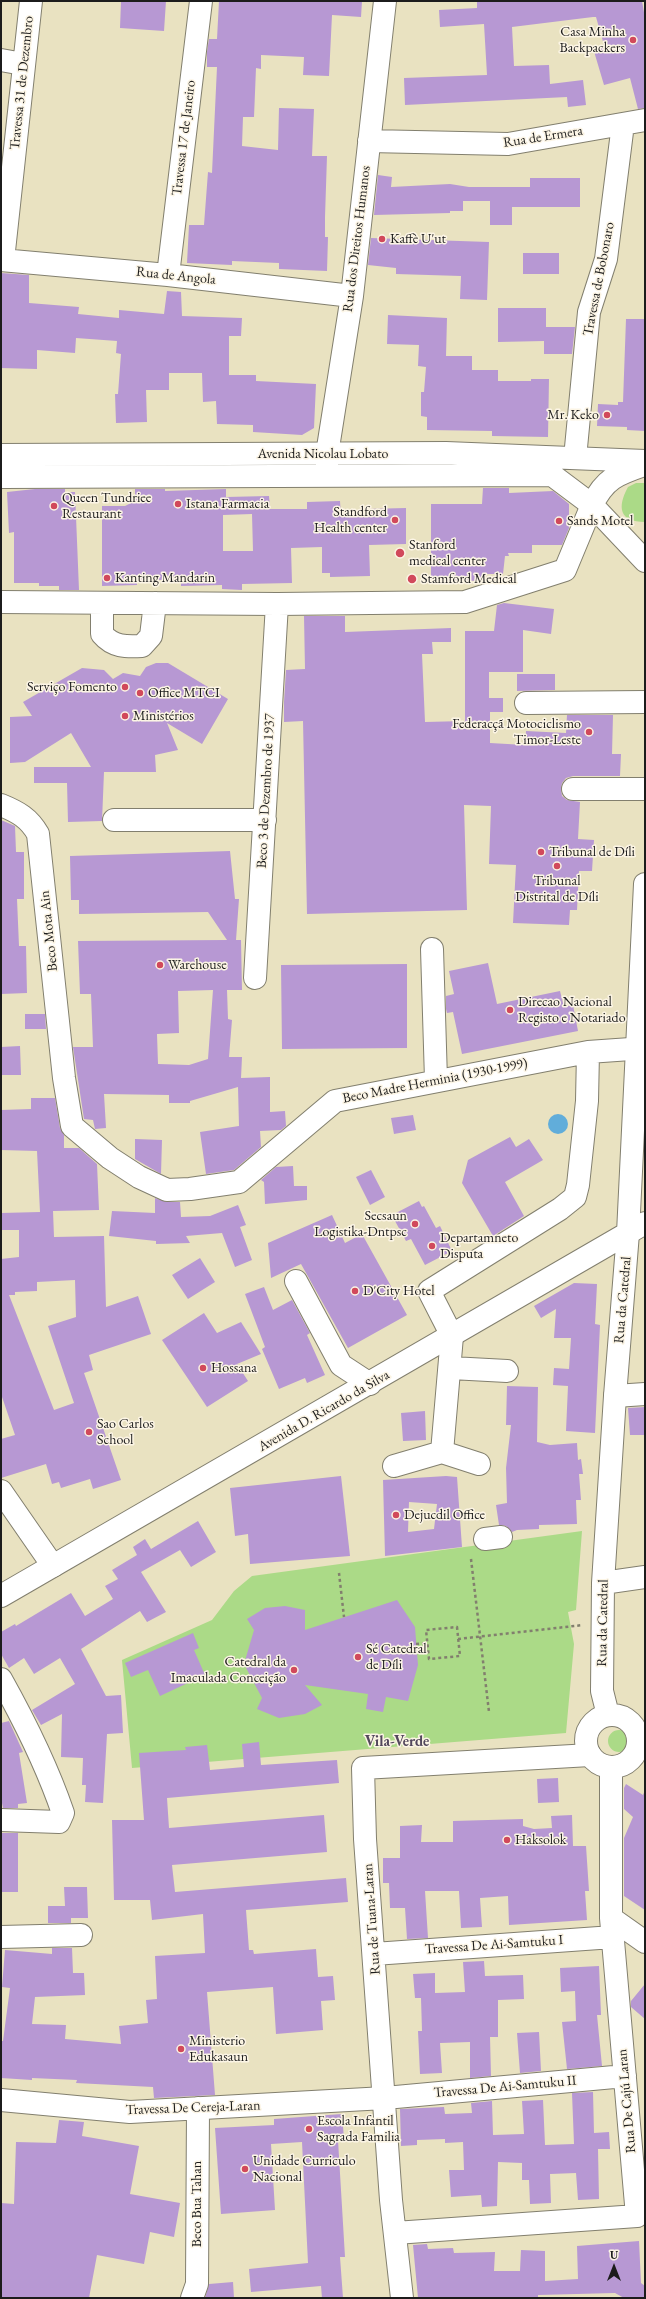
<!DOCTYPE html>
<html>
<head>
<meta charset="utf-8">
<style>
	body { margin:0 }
	#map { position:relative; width:646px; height:2299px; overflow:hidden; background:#e9e2c1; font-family:"EB Garamond",serif }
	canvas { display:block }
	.frame { position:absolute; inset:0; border:2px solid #1c1c1c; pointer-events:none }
	.north { position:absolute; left:594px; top:2247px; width:40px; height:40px; -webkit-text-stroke:3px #fcf5e5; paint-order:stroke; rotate:0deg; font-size:11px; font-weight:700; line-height:16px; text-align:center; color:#1c1c1c }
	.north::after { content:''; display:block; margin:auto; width:14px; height:18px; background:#1c1c1c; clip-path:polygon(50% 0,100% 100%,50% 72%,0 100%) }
</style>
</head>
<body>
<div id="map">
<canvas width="646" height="2299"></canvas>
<div class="frame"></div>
<div class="north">U</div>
</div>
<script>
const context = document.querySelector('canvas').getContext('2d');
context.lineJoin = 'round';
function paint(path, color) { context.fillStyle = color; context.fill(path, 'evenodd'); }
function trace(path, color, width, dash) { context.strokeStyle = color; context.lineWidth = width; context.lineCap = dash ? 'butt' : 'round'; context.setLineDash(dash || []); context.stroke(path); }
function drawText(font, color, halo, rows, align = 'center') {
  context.font = font + ' "EB Garamond",serif'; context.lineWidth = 3; context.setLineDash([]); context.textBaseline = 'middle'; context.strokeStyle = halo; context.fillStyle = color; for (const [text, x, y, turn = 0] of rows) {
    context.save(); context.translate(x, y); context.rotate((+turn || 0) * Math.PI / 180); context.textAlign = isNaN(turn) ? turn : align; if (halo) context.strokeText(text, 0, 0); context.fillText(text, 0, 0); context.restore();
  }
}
const green = new Path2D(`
	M636 483H645V522C619 522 617 507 628 487Z
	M582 1531 576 1610 568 1612 574 1644 566 1733 132 1768 122 1660 212 1620 234 1591 252 1576Z
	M608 1741a11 11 0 1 1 22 0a11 11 0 1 1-22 0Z`);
const water = new Path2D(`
	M548 1124a10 10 0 1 1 20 0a10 10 0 1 1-20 0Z`);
const building = new Path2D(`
	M121 1H166L164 31 120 28Z
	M219 1H362L361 17 332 15 329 76 303 75 304 57 261 55V69L256 68 254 117H243L242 146 278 150 279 108 314 109 312 156H327L325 217V237H328L327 271 279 269V263L232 261V265L187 263 189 225H204L208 172 212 173 217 67H207V52L209 39H217Z
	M477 1H642L645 18V108L638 109 630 78 604 85 593 48 604 45 596 17H593L512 27 514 66 549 65 550 84 583 80 586 105 568 107 567 97 405 105 404 78 487 75 484 24 440 27 439 10 477 8Z
	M378 175 392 177 391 187 450 184 469 187H530V178H580V207H512V225H490V201H463V211H450V213L374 215Z
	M371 238 489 242 487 300 460 299 461 276 396 274V268L368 265Z
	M523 253H559V274H523Z
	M1 273 29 275V303L79 307 78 314 119 318V310L164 314 167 291 181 292 182 316 242 318 241 336H229V375H256V381L316 384 314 428 302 435 253 432V425L217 424 216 401 203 402 202 373H169V390H146L147 422 116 423 115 394H118L121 354 116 353 117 341 76 338 75 353 37 350V369L1 368Z
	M498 308H546V327H575L572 354H544V341L498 342Z
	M388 315 447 318 446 356H472V370H498V381H531V379H549L548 437 492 436V431L427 430V417L421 416V392H424L426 367 418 366 419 345 387 344Z
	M626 319H645V431L627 430V427L597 426 598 404 618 405V402H623Z
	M483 488H509V493L553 491 569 504V528L562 545H532V553H508L509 556H505L503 574H485V581L431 580V504H482Z
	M35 489H65V492H75L79 590H59V586H39V583H14V532L9 533 7 492Z
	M135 489H165V491L226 489V497L269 496 270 509H307V502L340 501 341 517H366V509L406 508V544L369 545 370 576 330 577V573H322V547L291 548 292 583 242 584V590L222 589V585L181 586V580H149L137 582V585L102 586V506H125L135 501ZM252 514 253 551H223V515Z
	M504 603 554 609 551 634 523 630V672H489V698H503V712H490V743L525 745 526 731 566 733 567 715H613L612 754H621L620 776H573L566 778 562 783 561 789 562 796 567 800 580 802 578 839 594 840 592 871H579L577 910H570L569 925 513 923 516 865 489 864 491 806 464 805 467 910 307 914 303 721 284 722V702L286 670 305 669 304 616H345V632L451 628V642H432L433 654H422L425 722 465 721V631H494L497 605Z
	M156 663H168L228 699 202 744 167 723 178 750 155 755 156 772H104L102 821 68 822 67 783H34V767H91L71 733 25 762 10 763V717L32 716 23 702 82 668 104 670 113 679 123 673 140 676 146 667Z
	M517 674H555V690L517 691Z
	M1 820 15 826 16 852H24V899H17L19 946H26L27 993 1 994Z
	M230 851 235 899H239L236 940H241L242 990H227L228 1019 232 1020 229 1057H242L241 1078 270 1077V1112L285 1111 286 1126 281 1130 260 1131 261 1147 234 1170 206 1174 200 1132 239 1126 238 1087 190 1101V1103H169V1095L104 1094 106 1128 95 1129 93 1120 84 1119 73 1047H93L91 994H80L78 941 227 940 208 912 79 914V900H71L70 856ZM213 990 208 1059 189 1065 158 1064 157 1034 179 1033 178 991Z
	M488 963 497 1004 560 991 564 1007 573 1005 578 1031 462 1054 453 1012 447 1013 446 1009V996L454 994 449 971Z
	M407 964V1048L282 1049 281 965Z
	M25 1014H45L46 1029H25Z
	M20 1046 21 1075H1V1047Z
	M31 1098H55L60 1128 64 1135V1148H79L97 1164 99 1210 53 1211 54 1237 104 1236 106 1307 138 1296 151 1334 89 1355 93 1370 84 1373 121 1480 93 1489 90 1479 61 1488 59 1482 52 1484 46 1464 1 1478V1439L15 1435 1 1394V1259L19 1257V1230H1V1213L40 1212 37 1151 1 1150V1110L31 1109ZM75 1280 76 1317 48 1326 74 1403 54 1410 9 1295H15V1292L37 1291V1282Z
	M413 1115 416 1130 394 1134 391 1118Z
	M510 1137 516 1147 529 1139 543 1160 505 1182 524 1216 493 1236 462 1183 468 1160Z
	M135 1139 162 1140 161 1174 135 1159Z
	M293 1166 294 1186H307V1200L265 1204 264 1182 261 1180 276 1167Z
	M371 1170 385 1197 370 1205 356 1177Z
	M155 1198 167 1202H180L181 1217 210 1216 238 1205 246 1225 240 1227 252 1260 235 1267 222 1233 186 1236 190 1243 156 1244V1241L109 1236 112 1211 155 1213Z
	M419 1201 422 1207 424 1206 436 1228 440 1226 452 1251 425 1265 411 1239 406 1241 395 1221 397 1220 394 1214Z
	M332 1215 345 1243 362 1234 407 1315 348 1348 301 1264 271 1278 268 1243Z
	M200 1258 215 1282 188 1299 172 1275Z
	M574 1283 597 1284 595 1324 600 1325 595 1433 566 1431 568 1386 553 1385 554 1368 569 1369 571 1338H554L556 1309 541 1318 534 1306Z
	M264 1287 273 1310 292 1300 310 1333 307 1335 325 1375 307 1383 305 1378 279 1389 262 1349 265 1347 245 1294Z
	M204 1313 217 1333 241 1322 261 1354 237 1364 248 1381 207 1407 162 1340Z
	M507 1386 538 1387 537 1442 550 1445 577 1443 578 1460 581 1459 583 1474H579L581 1500H576L577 1524 539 1525V1529L517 1530 512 1532 506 1526 499 1525 496 1505 507 1503 506 1468 511 1425H506Z
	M645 1407V1435H630L628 1408Z
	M425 1411 426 1440 403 1441 401 1413Z
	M341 1476 350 1556 250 1564 248 1534 235 1536 230 1488Z
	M446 1476 457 1477 462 1547 385 1556 383 1480ZM409 1502 437 1504 434 1529 408 1532Z
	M198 1521 216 1552 191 1567 180 1550 141 1572 166 1612 147 1622 140 1611 81 1649 106 1696 121 1695 123 1733 107 1734 103 1803 85 1802 86 1785H82L83 1758 61 1757 62 1714 41 1725 32 1710 75 1684 60 1658 34 1674 24 1658 9 1668 1 1654V1632L15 1624 16 1626 71 1593 85 1616 113 1599 105 1586 118 1579 112 1570 137 1555 133 1547 145 1539 151 1549Z
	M397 1600 415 1627 418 1665 408 1701 386 1697 383 1712 366 1709 368 1694 305 1685 322 1705 305 1714 279 1718 257 1709 262 1698 244 1664 254 1630 247 1619 265 1608 285 1606 305 1610V1630Z
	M193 1633 199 1648 194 1650 205 1675 160 1696 148 1670 131 1677 125 1663Z
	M9 1721 23 1752 19 1753 27 1803 18 1804V1808H3L1 1798V1723Z
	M259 1742 261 1765 337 1760 339 1783 167 1798 169 1828 324 1815 327 1852 172 1865 175 1892 346 1878 348 1902 246 1910 249 1950H253L254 1954 316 1949 318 1977 333 1976 335 2000 321 2001 323 2030 276 2034 273 1987 207 1992 215 2095 154 2098 153 2087 76 2083 77 2080 32 2078V2080L1 2078V2041H3L10 1988 2 1987 5 1950 52 1954V1948H72L73 1973H84L85 1995 35 1997 32 2024 66 2025 65 2039 121 2044 119 2026 148 2023 146 2000 157 1999 155 1956 205 1953 203 1914 152 1920 150 1900H114L112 1820H144L139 1753 186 1750 185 1747 207 1745 210 1770 244 1767 242 1744Z
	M558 1778 559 1802 538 1803 537 1779Z
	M626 1784 643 1795 645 1790V1910L624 1896V1838L633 1817 624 1809V1788Z
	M572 1815 573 1846H586L589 1891H585L587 1920 509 1925 508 1896 480 1898 482 1927 461 1928 459 1891H425L428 1938 407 1939 405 1908H390L389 1883H383V1858H400V1826L422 1825 421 1842H453V1821L523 1819V1826L534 1829 552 1828 551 1816Z
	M1 1833H18V1892H1Z
	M64 1887H87L88 1918H71V1923H48V1906H65Z
	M484 1961 485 1976 523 1975 524 1999 498 2000V2037H490L491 2076 470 2078V2042L440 2043 442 2073 420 2074 418 2031H422L421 1998H415L413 1974 435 1973V1993L465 1992 463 1962Z
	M599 1966 601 2015H597L602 2066 567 2069 562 2022 576 2021 575 1991 561 1992 560 1968Z
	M645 1984V2019L631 2007V2001Z
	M539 2032 541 2071 520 2073 517 2033Z
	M593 2092 594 2133 609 2132 610 2149H598L599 2199 578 2200 576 2173 550 2174 551 2203 530 2204 529 2180H522V2163L498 2162 497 2206 482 2207 481 2195 451 2197 449 2170H464L463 2142 445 2143V2139L417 2140V2145L401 2146 400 2109 444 2107 445 2114 472 2113 471 2103 492 2101 493 2135 524 2134 522 2101 543 2100 545 2145 574 2144 572 2093Z
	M342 2114 344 2139 338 2140 345 2257H340L343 2298H322L321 2286 251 2292 249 2269 308 2263 302 2142 271 2144 275 2210 221 2214 215 2128 274 2125V2119Z
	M59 2120 84 2122 82 2136 139 2146 130 2194 180 2203 174 2237 150 2232 144 2264 97 2255 89 2298H1V2203L14 2204 16 2142 56 2143Z
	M639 2241 641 2283 645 2286V2298H624L615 2293 538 2295V2298H418L413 2245 427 2244 428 2249 453 2248 454 2253 495 2252 494 2271H520L521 2250 545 2251V2281L578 2279 577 2246Z
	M233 2282 234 2298H205L209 2284Z`);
const path = new Path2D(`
	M471 1559 489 1712
	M339 1573 344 1617
	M457 1627 460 1656 429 1659 426 1630Z
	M458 1639 583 1625
	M416 1644 428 1643`);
const minor = new Path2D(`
	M1 60 23 64
	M369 141 508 144 645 120
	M1 260 168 275 352 296
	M3 260 31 1
	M168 275 201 1
	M575 458 589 312 606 259 623 124
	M327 472V454L352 296 385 1
	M1 602 277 604 465 602 565 570 592 505
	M102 603V634C113 647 126 647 142 646L151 636 155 603
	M526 703 645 702
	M573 789H645
	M1 805C18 812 29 818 38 834L64 1078 72 1126 110 1158 139 1177 167 1190 190 1189 239 1182 335 1101 588 1052 645 1048
	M114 820H265
	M432 949 436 1080
	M255 978 277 604
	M628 1233 645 1223
	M296 1281 341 1365 370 1384
	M451 1368 507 1371
	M615 1396 645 1394
	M442 1452 452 1336 429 1291 560 1209 575 1197 578 1185 587 1101 588 1052
	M394 1466 442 1452 479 1464
	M1 1491 53 1566
	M485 1539 501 1537
	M1 1679C25 1722 47 1766 63 1813L59 1822 1 1820
	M611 1918 645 1942
	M1 1937 81 1935
	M374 1954 613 1937
	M1 2100 130 2112 385 2098 625 2076
	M395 2233 637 2216 611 1918V1767
	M192 2298 197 2284 198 2108
	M402 2298 391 2200 365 1839 363 1768 590 1755`);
const major = new Path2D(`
	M1 455 446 453 645 461
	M1 477 552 475 592 505 645 561
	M592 505C605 478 618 474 644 465
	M603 1583 645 1577
	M1 1596 628 1233
	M608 1715 602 1691 603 1583 615 1396 628 1233 645 884
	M586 1741a26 26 0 1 1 52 0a26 26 0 1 1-52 0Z`);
const markers = [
	[633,40,4,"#d1495b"],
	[382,239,4,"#d1495b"],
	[607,415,4,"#d1495b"],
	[178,504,4,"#d1495b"],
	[54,506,4,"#d1495b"],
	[395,520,4,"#d1495b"],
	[559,521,4,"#d1495b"],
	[400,553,5,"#d1495b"],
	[107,578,4,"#d1495b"],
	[412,579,5,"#d1495b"],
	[125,687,4,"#d1495b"],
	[140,693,4,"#d1495b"],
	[125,716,4,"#d1495b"],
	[589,732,4,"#d1495b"],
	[541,852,4,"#d1495b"],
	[557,866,4,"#d1495b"],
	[160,965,4,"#d1495b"],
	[510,1010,4,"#d1495b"],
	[415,1224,4,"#d1495b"],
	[432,1246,4,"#d1495b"],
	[355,1291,4,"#d1495b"],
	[203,1368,4,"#d1495b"],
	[89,1432,4,"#d1495b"],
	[396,1515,4,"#d1495b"],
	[358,1657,4,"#d1495b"],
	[294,1670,4,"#d1495b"],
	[507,1840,4,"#d1495b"],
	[181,2049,4,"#d1495b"],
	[309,2129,4,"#d1495b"],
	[245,2169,4,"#d1495b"]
];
const poiNames = [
	["Casa Minha",625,32,"right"],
	["Backpackers",625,48,"right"],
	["Kaffè U'ut",390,239],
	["Mr. Keko",599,415,"right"],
	["Queen Tundriee",62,498],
	["Restaurant",62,514],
	["Istana Farmacia",186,504],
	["Standford",387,512,"right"],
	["Health center",387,528,"right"],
	["Sands Motel",567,521],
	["Stanford",409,545],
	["medical center",409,561],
	["Kanting Mandarin",115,578],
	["Stamford Medical",421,579],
	["Serviço Fomento",117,687,"right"],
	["Office MTCI",148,693],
	["Ministérios",133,716],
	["Federacçã Motociclismo",581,724,"right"],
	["Timor-Leste",581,740,"right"],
	["Tribunal de Díli",549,852],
	["Tribunal",557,881,"center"],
	["Distrital de Díli",557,897,"center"],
	["Warehouse",168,965],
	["Direcao Nacional",518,1002],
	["Registo e Notariado",518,1018],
	["Secsaun",407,1216,"right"],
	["Logistika-Dntpsc",407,1232,"right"],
	["Departamneto",440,1238],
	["Disputa",440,1254],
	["D'City Hotel",363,1291],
	["Hossana",211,1368],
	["Sao Carlos",97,1424],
	["School",97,1440],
	["Dejucdil Office",404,1515],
	["Sé Catedral",366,1649],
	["de Díli",366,1665],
	["Catedral da",286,1662,"right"],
	["Imaculada Conceição",286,1678,"right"],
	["Haksolok",515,1840],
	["Ministerio",189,2041],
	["Edukasaun",189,2057],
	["Escola Infantil",317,2121],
	["Sagrada Familia",317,2137],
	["Unidade Curriculo",253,2161],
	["Nacional",253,2177]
];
const streetNames = [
	["Travessa 31 de Dezembro",22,83,-84],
	["Rua de Ermera",543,137,-9],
	["Travessa 17 de Janeiro",184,138,-83],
	["Rua dos Direitos Humanos",357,239,-83],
	["Rua de Angola",176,276,6],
	["Travessa de Bobonaro",599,279,-79],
	["Avenida Nicolau Lobato",323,454],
	["Beco 3 de Dezembro de 1937",266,791,-87],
	["Beco Mota Ain",49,931,-96],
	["Beco Madre Herminia (1930-1999)",435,1081,-11],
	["Rua da Catedral",623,1300,-85],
	["Avenida D. Ricardo da Silva",324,1411,-30],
	["Rua da Catedral",603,1623,-89],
	["Rua de Tuana-Laran",372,1919,-94],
	["Travessa De Ai-Samtuku I",494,1945,-4],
	["Travessa De Ai-Samtuku II",505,2087,-5],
	["Rua De Cajú Laran",627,2101,-95],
	["Travessa De Cereja-Laran",193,2108,-2],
	["Beco Bua Tahan",197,2204,-90]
];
const neighbourhoodNames = [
	["Vila-Verde",397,1742]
];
paint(green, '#abda87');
paint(water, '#61adda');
paint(building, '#b798d3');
trace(minor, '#827f6e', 24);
trace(major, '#827f6e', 24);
trace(path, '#827f6e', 2.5, [3, 3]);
trace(minor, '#fff', 22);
trace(major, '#fff', 22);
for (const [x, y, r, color] of markers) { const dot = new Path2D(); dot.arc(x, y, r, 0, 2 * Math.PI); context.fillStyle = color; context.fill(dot); trace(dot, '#fcf5e5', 1.5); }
drawText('14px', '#1c1c1c', '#fcf5e5', poiNames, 'left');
drawText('14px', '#1c1c1c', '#fcf5e5', streetNames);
drawText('bold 15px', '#52475c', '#fcf5e5', neighbourhoodNames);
</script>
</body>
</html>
